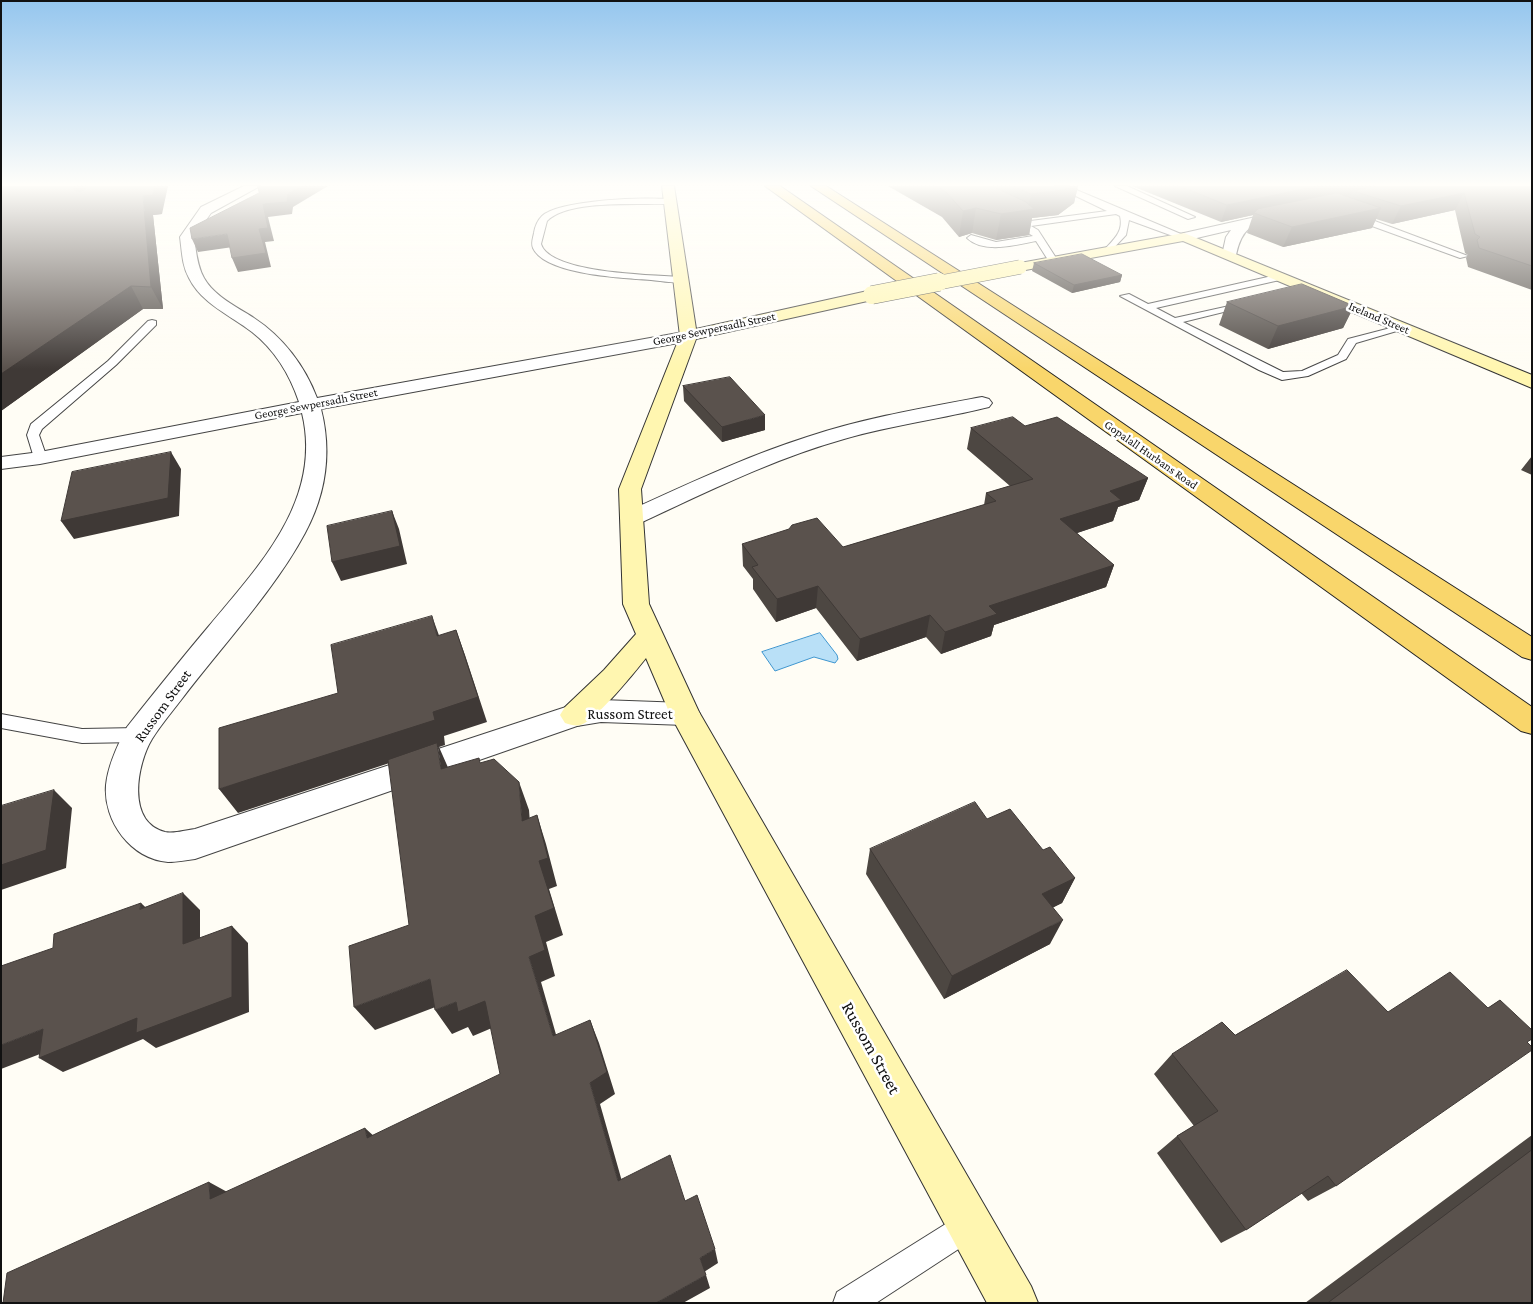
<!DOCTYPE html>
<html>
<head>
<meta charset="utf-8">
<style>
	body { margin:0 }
	#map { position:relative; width:1533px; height:1304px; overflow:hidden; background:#fffdf5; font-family:"Crimson Pro",serif }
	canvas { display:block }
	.frame { position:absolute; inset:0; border:2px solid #111; pointer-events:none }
</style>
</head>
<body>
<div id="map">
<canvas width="1533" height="1304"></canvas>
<div class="frame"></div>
</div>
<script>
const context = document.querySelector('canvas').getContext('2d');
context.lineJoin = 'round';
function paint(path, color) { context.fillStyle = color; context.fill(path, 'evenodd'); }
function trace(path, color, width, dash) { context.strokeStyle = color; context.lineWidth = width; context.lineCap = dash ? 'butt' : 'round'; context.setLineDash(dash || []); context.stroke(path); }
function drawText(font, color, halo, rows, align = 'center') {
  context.font = font + ' "Crimson Pro",serif'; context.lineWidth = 5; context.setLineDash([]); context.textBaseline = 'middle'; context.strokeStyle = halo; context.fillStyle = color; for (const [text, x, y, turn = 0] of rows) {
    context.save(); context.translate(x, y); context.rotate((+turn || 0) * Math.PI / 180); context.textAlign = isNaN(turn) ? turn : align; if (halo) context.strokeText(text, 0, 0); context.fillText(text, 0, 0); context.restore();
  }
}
const water = new Path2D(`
	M820 633 837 655 838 659 835 663 814 657 775 671 762 652Z`);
const lane = new Path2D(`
	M1055 186H1067L1188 237 1181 239 1129 220 1126 235 1108 254 1103 251C1113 240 1124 232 1120 216L1116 214 1031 226 1038 230 1058 261 1053 264 1050 263 1036 241C1015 245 984 254 967 238L971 235 996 242 1033 236 1006 219V215L1009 214 1023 222 1107 211Z
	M1115 186H1127L1195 217 1188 219Z
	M673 200V204H670C640 205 568 199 547 221L541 244C550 274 655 275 682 277L687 280 685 282C675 284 662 281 651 280 625 278 545 275 533 248 531 243 533 238 534 233 535 227 537 221 542 216 559 200 649 196 673 200Z
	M1350 214H1356L1468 256 1460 258 1350 218Z
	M1281 274 1286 277 1284 279 1156 308 1175 318 1252 301V305L1183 322 1283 372 1302 371 1338 355 1348 339 1402 325 1407 328 1356 343 1346 359 1308 376 1282 380 1259 370 1120 296 1129 294 1148 304Z
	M152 320 156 321V325L116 365 42 429 39 435 47 458 45 461H35L27 435 31 424 108 361 148 321Z
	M1 714 82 729 138 728 145 730 148 735 145 740 138 742 82 743 1 728Z
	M970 1210 980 1215 985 1225 980 1235 876 1303H833L837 1292 960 1215Z`);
const street = new Path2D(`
	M244 186H260L211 213 194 237C196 250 197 266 204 278 214 296 237 307 254 318 283 337 305 366 317 398L689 331 695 332 698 336 695 340 689 341 321 409C332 452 326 494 305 533 274 591 221 647 181 700 171 713 160 726 152 739 137 764 126 822 165 832 174 834 186 830 195 829L575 704 601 700 685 703 695 706 700 714 695 722 685 725 601 722 577 726 195 859C186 860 177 862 168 862 131 859 103 821 106 785 108 765 118 744 127 727 154 693 181 659 209 626 260 565 323 499 302 413L40 464 1 469V457L40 452 299 402C290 375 275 350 252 332 230 315 202 304 189 278 182 266 182 251 180 237L201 207Z
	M1287 210 1292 211 1294 214 1292 217C1260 225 1244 218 1236 255L1229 259 1222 255 1226 237 1231 230 1184 241 1177 237 1184 233Z
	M982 397 989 399 992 403 989 407C941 419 892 425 844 439 773 459 707 492 640 523L632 525 624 523 620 518 624 513C684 486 744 457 807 437 864 418 923 408 982 397Z`);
const secondary = new Path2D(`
	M662 186H674L696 329 872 290 880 295 872 300 696 339 641 489 649 604 699 712 1031 1286 1038 1303H987L670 714 646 658C635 672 598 717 583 724 576 727 572 725 565 723L560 715 565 707 604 670 636 634 623 604 619 489 680 336Z
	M1184 233 1532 375V388L1183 241 1020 271 1013 267 1020 263Z`);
const primary = new Path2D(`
	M765 186H780L1532 707V734L1521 731Z
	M811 186H826L1532 637V660L1522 657Z`);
const secondaryBridgeFar1 = new Path2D(`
	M932 284 1020 267`);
const secondaryBridge = new Path2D(`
	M872 295 939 282`);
const wall = new Path2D(`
	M1 186 162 214 153 215 163 309H143L1 411Z
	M888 186H1078L1074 203 1058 215 1032 218 1029 235 996 240 972 233 959 237 942 217Z
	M1132 186H1532V290L1468 267 1466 258 1468 255 1465 253 1455 210 1392 224 1376 219 1372 228 1283 247 1247 233 1253 215 1221 222Z
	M1034 263 1122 275 1120 282 1072 293 1032 271Z
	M1227 302 1354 306 1343 328 1268 349 1219 325Z
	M683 386 765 430 722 442 684 401Z
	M1025 426 1148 478 1139 500 1118 507 1113 521 1077 533 1114 565 1106 587 994 625 991 636 941 654 926 637 857 661 816 608 776 622 753 589V579L743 566 742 544 843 547 984 505 986 493 1010 486 967 449 971 428Z
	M1532 456V475L1521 470Z
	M987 819 1043 850 1075 878 1062 903 1053 907 1050 944 944 999 866 874 870 849Z
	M1500 1000 1336 1186 1308 1201 1301 1193 1246 1230 1221 1243 1157 1153 1177 1136 1194 1126 1154 1074 1172 1054 1235 1035 1388 1012 1488 1008Z
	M1532 1135V1303H1305Z`);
const shadedWall = new Path2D(`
	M75 186H90L84 210 74 190Z
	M155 186H168L162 214 153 215 163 309 151 287 143 196Z
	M302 186H328L293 207 292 214 268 217 274 241 265 242 271 267 238 272 232 258 259 229 263 204 288 194Z
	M1069 186H1078L1074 203 1058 215 1032 218 1029 235 996 240 1001 214 1028 210 1031 194Z
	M1318 186H1393L1353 191 1351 195 1258 214 1254 213 1253 215 1221 222 1227 205Z
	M1464 193 1455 210 1392 224 1401 206Z
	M976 208 972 233 959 237 963 211Z
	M1381 208 1372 228 1283 247 1292 227Z
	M227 234 233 247 198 252 192 239Z
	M1122 275 1120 282 1072 293 1074 285Z
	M131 286 143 309 1 411V374Z
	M1354 306 1343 328 1268 349 1278 326Z
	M765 415V430L722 442V427Z
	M171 452 181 469 179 516 74 539 61 521Z
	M1148 478 1139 500 1118 507 1113 521 1053 541 1060 519 1110 491Z
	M392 511 399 529 407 564 341 581 332 562Z
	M1114 565 1106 587 994 625 991 636 941 654 945 632 989 606Z
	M818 586 816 608 776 622 777 599Z
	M930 615 926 637 857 661 860 639Z
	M432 616 441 641 437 636Z
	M456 630 465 655 487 722 444 736 445 745 439 747 450 772 441 769 438 747 238 813 219 789 433 712Z
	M519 782 529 810 532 849 522 821Z
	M54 790 72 808 66 868 1 890V865Z
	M537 815 546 844 557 886 549 889 563 935 546 942 555 976 541 982 563 1059 553 1036 529 957 535 916 539 861Z
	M1075 878 1062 903 1031 919 1042 894Z
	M183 893 200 910V960L183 944Z
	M141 903 159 920 140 909Z
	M1063 920 1050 944 944 999 952 976Z
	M232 926 248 943 249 1012 156 1048 143 1039 63 1072 39 1058Z
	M430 979 446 1003 375 1030 354 1007Z
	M485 1001 499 1025 473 1036 468 1027 452 1034 435 1010 456 1002Z
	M590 1020 599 1043 615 1094 600 1104 627 1199 618 1181 590 1083Z
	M43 1029 66 1044 1 1069V1045Z
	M365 1128 387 1148 367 1138Z
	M209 1182 240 1199H210Z
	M715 1249 718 1263 704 1272 700 1258Z
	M706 1275 710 1288 683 1303H656Z`);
const building = new Path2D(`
	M1 186H75L74 190 80 192 85 189 86 186H155L153 195 143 196 151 287 131 286 1 374Z
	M258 186H302L288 194 287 202 263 204 268 228 259 229 266 253 232 258 227 234 192 239 190 228 259 193Z
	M936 186H992L1026 202 1034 209 1001 214 976 208 963 211 946 192Z
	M1014 186H1069L1063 190 1031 194Z
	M1180 186H1318L1227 205Z
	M1377 186H1532V266L1479 248 1477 240 1480 237 1475 234 1464 193 1401 206 1353 191Z
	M1337 193 1381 208 1292 227 1254 213 1258 209Z
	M1082 254 1122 275 1074 285 1034 263Z
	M1302 284 1354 306 1278 326 1227 302Z
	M730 377 765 415 722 427 683 386Z
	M1013 417 1025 426 1057 417 1148 478 1110 491 1121 500 1060 519 1114 565 989 606 997 614 945 632 930 615 860 639 818 586 777 599 752 567 758 565 742 544 789 529 792 525 817 518 843 547 996 501 986 493 1033 479 971 428Z
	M171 452 168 498 61 521 72 472Z
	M392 511 400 546 332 562 327 526Z
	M432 616 437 636 456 630 478 697 433 712 435 720 219 789V728L338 693 331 645Z
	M437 743 441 769 479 758 480 763 494 759 519 782 522 821 537 815 548 858 539 861 554 908 535 916 545 950 529 957 553 1036 590 1020 607 1072 590 1083 618 1181 670 1155 685 1201 697 1195 715 1249 700 1258 706 1275 656 1303H3L7 1273 209 1182 210 1199 365 1128 367 1138 500 1074 485 1001 458 1012 456 1002 435 1010 430 979 354 1007 349 946 409 925 388 760Z
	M54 790 46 850 1 865V806Z
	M975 802 987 819 1010 809 1043 850 1050 847 1075 878 1042 894 1063 920 952 976 870 849Z
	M183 893V944L232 926V997L136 1033 137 1018 39 1058 43 1029 1 1045V966L53 948 54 934 141 903 140 909Z
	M1347 970 1388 1012 1450 972 1488 1008 1500 1000 1532 1030V1039L1527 1042 1532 1047V1050L1336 1186 1328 1176 1246 1230 1177 1136 1218 1111 1172 1054 1222 1022 1235 1035Z
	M1532 1150V1303H1328Z`);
const farStreetnames = [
	["Ireland Street",1379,318,23],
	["George Sewpersadh Street",714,329,-12],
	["George Sewpersadh Street",316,404,-11],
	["Gopalall Hurbans Road",1151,455,35]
];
const streetNames = [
	["Russom Street",163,706,-54],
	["Russom Street",630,714]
];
const nearStreetnames = [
	["Russom Street",871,1048,61]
];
paint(water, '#b9e0f7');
trace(water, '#3f96cf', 1);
trace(lane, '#444', 2);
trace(street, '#444', 2);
trace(secondary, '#333', 2);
trace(primary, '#222', 2);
paint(lane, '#fff');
paint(street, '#fff');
paint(secondary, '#fff6b0');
paint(primary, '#f9d66b');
trace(secondaryBridgeFar1, '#333', 15, []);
trace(secondaryBridge, '#333', 19, []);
trace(secondaryBridgeFar1, '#fff6b0', 14);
trace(secondaryBridge, '#fff6b0', 18);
paint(wall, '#4d4742');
paint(shadedWall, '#3f3936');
paint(building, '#5a524d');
trace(building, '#3f3936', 1);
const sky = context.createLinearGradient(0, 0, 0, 369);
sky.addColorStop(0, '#95c6ee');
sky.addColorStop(0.5, '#fffefa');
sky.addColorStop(1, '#fffefa00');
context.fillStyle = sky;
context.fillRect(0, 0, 1533, 369);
drawText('12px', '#111', '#fff', farStreetnames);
drawText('15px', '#111', '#fff', streetNames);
drawText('18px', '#111', '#fff', nearStreetnames);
</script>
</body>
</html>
